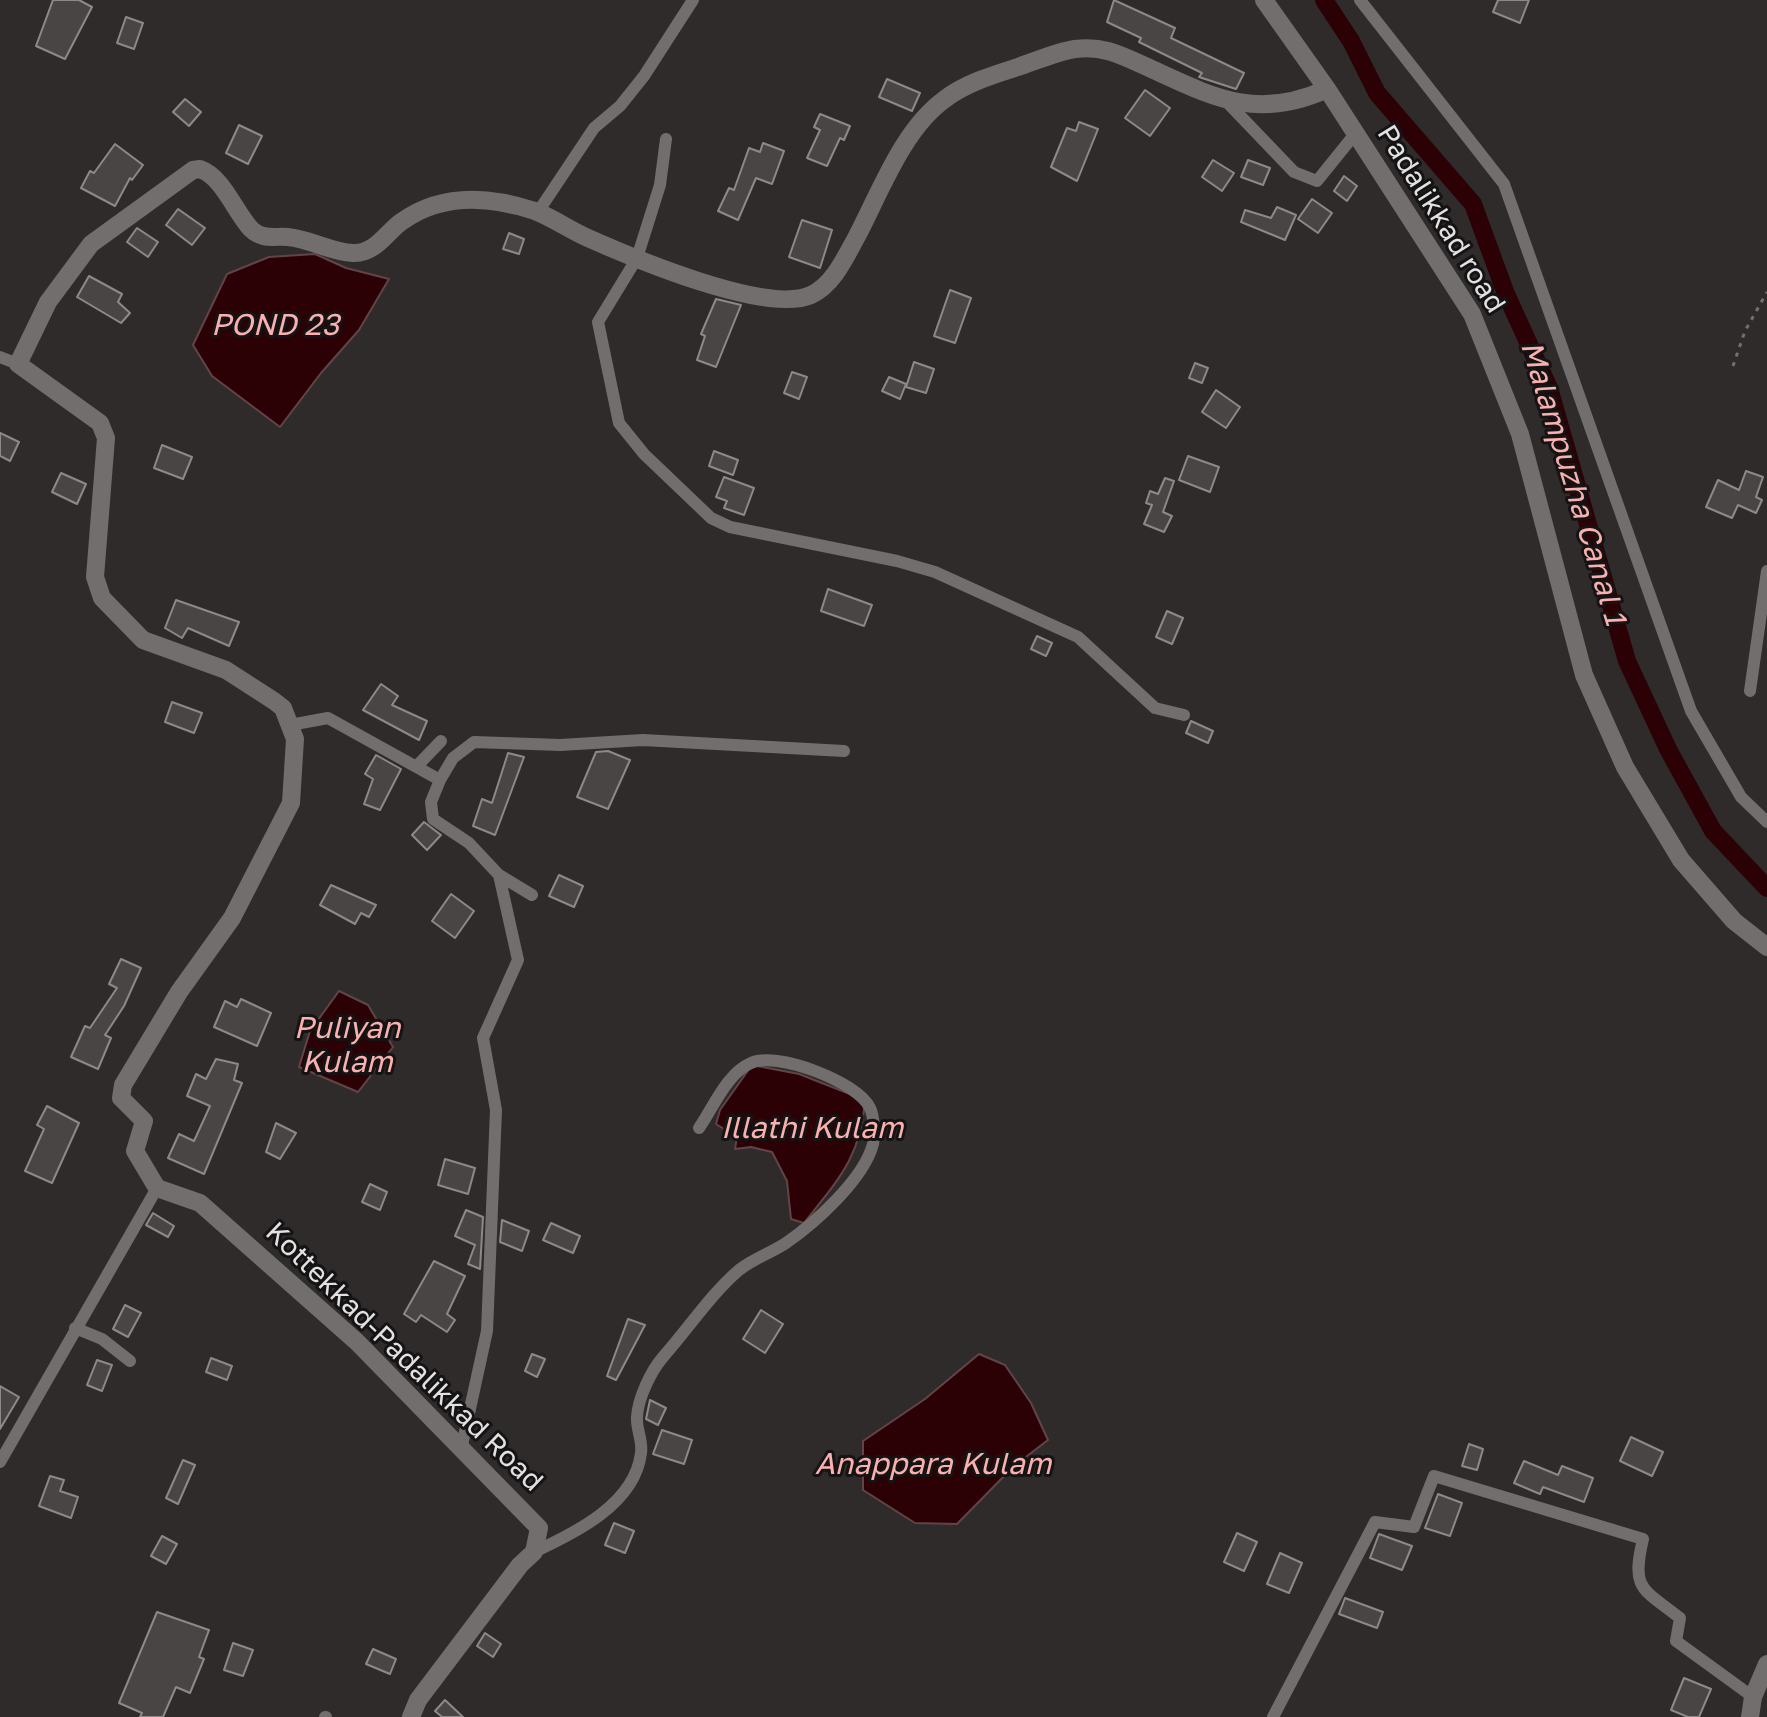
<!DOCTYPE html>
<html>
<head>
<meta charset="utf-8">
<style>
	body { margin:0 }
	canvas { display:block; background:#2e2b2a }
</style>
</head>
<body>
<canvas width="1767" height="1717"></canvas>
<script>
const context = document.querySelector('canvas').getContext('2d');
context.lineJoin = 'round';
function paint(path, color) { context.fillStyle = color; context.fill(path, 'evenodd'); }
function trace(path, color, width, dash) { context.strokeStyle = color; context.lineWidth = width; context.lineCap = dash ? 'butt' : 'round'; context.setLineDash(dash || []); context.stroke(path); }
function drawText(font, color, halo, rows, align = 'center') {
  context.font = font + ' "Golos Text",sans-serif'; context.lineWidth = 6; context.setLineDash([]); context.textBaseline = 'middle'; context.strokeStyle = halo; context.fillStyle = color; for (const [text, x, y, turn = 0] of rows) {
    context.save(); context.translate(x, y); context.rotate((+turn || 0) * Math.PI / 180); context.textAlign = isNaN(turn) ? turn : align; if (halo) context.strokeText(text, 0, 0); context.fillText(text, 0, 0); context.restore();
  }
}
const water = new Path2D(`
	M315 254 346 268 389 279 359 330 321 373 280 427 212 376 193 345 227 274 269 257Z
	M339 991 368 1005 393 1047 358 1092 299 1067 310 1031Z
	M752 1065 799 1074 865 1100C861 1157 838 1180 804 1223L791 1219 787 1181 772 1152 751 1147 735 1149 737 1137 716 1124 720 1110Z
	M979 1354 1005 1365 1031 1403 1048 1440 1014 1466 957 1524 915 1523 863 1490V1441L925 1399Z`);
const canal = new Path2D(`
	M1324 0 1351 41 1377 93 1473 204 1506 294 1549 388 1627 661 1668 749 1713 831 1767 888`);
const building = new Path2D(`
	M53 0H79L92 7 65 59 36 46Z
	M1114 0 1175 28 1171 38 1244 73 1236 89 1199 77 1202 73 1139 42 1141 38 1107 22Z
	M1498 0H1529L1520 23 1493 12Z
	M126 17 143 23 134 49 117 43Z
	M887 79 920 93 912 111 879 97Z
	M1145 90 1170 108 1150 136 1125 118Z
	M185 99 201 112 189 126 173 112Z
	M820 114 850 126 844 140 840 138 827 166 807 158 820 130 814 127Z
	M1079 122 1098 129 1077 181 1051 167 1067 128 1076 131Z
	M239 125 262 136 248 164 226 153Z
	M763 143 784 151 772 184 756 178 738 220 718 211 729 188 734 190 749 148 760 152Z
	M115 144 143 165 132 180 130 178 115 206 81 188 90 171 94 173Z
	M1213 160 1234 173 1222 191 1202 177Z
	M1248 160 1270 168 1263 185 1241 177Z
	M1344 176 1357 186 1347 201 1334 191Z
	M1312 199 1332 213 1318 233 1298 219Z
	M1277 207 1296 215 1285 240 1241 222 1245 210 1271 218Z
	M178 209 205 228 192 245 166 225Z
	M802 220 832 230 820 268 789 257Z
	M137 228 158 242 148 257 127 242Z
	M509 233 524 239 519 254 503 249Z
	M89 276 122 294 118 302 130 313 121 323 77 297Z
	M950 290 971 298 955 343 934 336Z
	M716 299 741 305 716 367 697 360 705 336 701 334Z
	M914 362 934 369 926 393 906 387Z
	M1195 363 1208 368 1202 383 1189 378Z
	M792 372 807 377 799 399 784 393Z
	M889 377 906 384 900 399 882 391Z
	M1216 390 1240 407 1226 428 1202 412Z
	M0 433 19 442 10 461 0 456Z
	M162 445 192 457 183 479 154 468Z
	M714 451 738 460 733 475 709 466Z
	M1188 456 1219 467 1210 492 1179 480Z
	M1746 471 1763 477 1756 497 1762 500 1756 513 1738 505 1732 518 1706 507 1718 480 1739 490Z
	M61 473 86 484 77 504 52 492Z
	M724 477 754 488 744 515 724 508 727 501 716 497Z
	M1165 478 1174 481 1163 512 1172 516 1164 532 1144 524 1152 505 1146 503 1150 491 1158 494Z
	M828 589 872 605 864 626 821 611Z
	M176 600 239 622 229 646 188 628 182 638 165 628Z
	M1167 611 1183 618 1172 644 1156 637Z
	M1037 636 1052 643 1046 656 1031 649Z
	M381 684 398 696 392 705 427 721 419 740 363 710Z
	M172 702 202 713 194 733 165 722Z
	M1191 721 1213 731 1208 743 1186 733Z
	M608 751 630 760 608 809 577 797 596 752Z
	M508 753 524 757 495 835 473 826 482 799 492 803Z
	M376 755 401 769 380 810 364 804 373 779 365 774Z
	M424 822 441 835 427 850 412 835Z
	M559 875 583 886 574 907 549 896Z
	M331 885 376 905 369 917 361 913 355 924 320 905Z
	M451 894 474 911 455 938 432 921Z
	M121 959 141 968 124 1006 105 1035 111 1038 98 1069 71 1057 85 1026 90 1028 117 988 109 984Z
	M241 999 271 1013 257 1046 214 1027 225 1001 237 1007Z
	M216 1059 238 1064 234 1080 242 1083 204 1174 168 1158 179 1134 194 1141 210 1106 187 1096 196 1074 206 1079Z
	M47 1106 79 1123 52 1183 25 1171 44 1129 37 1125Z
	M276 1123 296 1133 280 1159 266 1152Z
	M445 1159 475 1168 468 1194 438 1185Z
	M370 1184 387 1192 380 1210 362 1202Z
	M466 1210 483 1217 480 1269 468 1264 475 1245 455 1236Z
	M153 1213 174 1226 168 1237 146 1225Z
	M502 1220 529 1231 522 1251 500 1242Z
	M551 1223 580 1236 573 1253 543 1240Z
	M434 1261 465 1276 447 1314 455 1320 447 1332 421 1315 416 1322 404 1314Z
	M125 1305 141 1313 128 1337 113 1329Z
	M761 1310 783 1324 765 1353 743 1339Z
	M628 1319 645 1325 616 1380 607 1376Z
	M532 1354 545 1359 537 1377 525 1371Z
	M211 1358 232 1366 227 1380 206 1372Z
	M97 1360 112 1365 102 1391 87 1385Z
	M0 1386 19 1397 0 1429Z
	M650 1400 666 1408 658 1425 646 1419Z
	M662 1430 692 1440 684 1464 653 1454Z
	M1631 1437 1663 1452 1652 1476 1620 1461Z
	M1469 1444 1483 1449 1477 1470 1462 1466Z
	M183 1460 195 1465 178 1504 166 1498Z
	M1524 1461 1558 1475 1562 1466 1593 1478 1584 1502 1543 1487 1540 1494 1514 1483Z
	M50 1476 64 1480 60 1491 78 1497 71 1518 39 1506Z
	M1438 1494 1462 1503 1450 1536 1425 1528Z
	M614 1523 634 1531 625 1553 605 1545Z
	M1237 1533 1257 1542 1244 1571 1224 1562Z
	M1379 1534 1412 1546 1402 1570 1370 1558Z
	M162 1536 177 1544 166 1564 151 1556Z
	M1280 1553 1302 1563 1289 1593 1267 1584Z
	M1345 1598 1383 1612 1377 1628 1339 1614Z
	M157 1612 209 1630 199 1657 204 1659 190 1693 176 1687 163 1717H140L142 1713 119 1703Z
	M485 1633 501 1644 493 1657 477 1646Z
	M233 1643 253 1650 243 1676 224 1670Z
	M373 1649 396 1659 390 1674 366 1664Z
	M1684 1678 1711 1689 1699 1717H1688L1671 1710Z
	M445 1700 463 1717H442L435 1711Z`);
const path = new Path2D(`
	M1733 366 1745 331 1767 292`);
const street = new Path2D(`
	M1360 0 1504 184 1691 711 1741 797 1767 822
	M1225 100 1294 172 1317 181 1355 134
	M666 139 660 185 637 258 598 322 619 423 644 454 711 518 730 527 897 561 935 572 1078 637 1155 708 1184 715
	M538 212 594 128 620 106 644 76 693 0
	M0 357 18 364
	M1750 691 1767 571
	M290 725 328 718 440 780
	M417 766 441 741
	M499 875 532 895
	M75 1328 102 1339 130 1361
	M461 1450 487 1331 496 1110 483 1038 518 960 499 875 469 843 433 819 431 802 440 780 453 758 474 742 560 745 643 740 844 751
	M0 1462 157 1188
	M534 1552C575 1533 635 1504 641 1453 643 1441 636 1429 637 1417 638 1398 651 1371 663 1357 688 1329 711 1294 739 1270 754 1258 771 1253 786 1243 815 1223 864 1179 873 1144 875 1136 874 1116 870 1108 858 1082 777 1051 751 1063 727 1073 713 1108 699 1128
	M325 1717H326
	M1273 1717 1375 1522 1414 1527 1434 1476 1643 1539C1631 1590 1642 1588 1680 1618L1676 1641 1753 1697`);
const secondary = new Path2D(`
	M1264 0 1327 89 1472 314 1520 434 1584 675 1625 767 1681 860 1734 921 1767 947
	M411 1717 418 1700 520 1565 534 1552 539 1528 357 1342 200 1203 157 1188 135 1151 144 1121 121 1098 123 1085 179 992 232 918 291 803 295 739 283 708 274 701 226 670 143 640 102 598 95 577 106 438 100 423 18 364 48 302 91 244 193 170 200 169C223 177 235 212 251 229 262 240 274 236 288 237 310 239 331 252 353 253 375 254 386 233 401 222 442 192 490 196 535 211 553 218 570 230 588 238 633 258 767 315 811 295 833 285 845 258 856 238 880 193 902 130 945 99 966 83 993 75 1018 67 1036 61 1056 52 1075 49 1102 45 1121 55 1145 66 1211 96 1255 122 1327 89
	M1750 1717 1753 1697 1767 1664`);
const streetNames = [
	["Padalikkad road",1441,219,58],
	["Kottekkad-Padalikkad Road",404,1357,44]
];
const waterNames = [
	["POND 23",275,325],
	["Malampuzha Canal 1",1573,483,73],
	["Puliyan",347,1028],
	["Kulam",347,1062],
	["Illathi Kulam",812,1128],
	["Anappara Kulam",933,1464]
];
paint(water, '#2b0106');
trace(water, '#624448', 2);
trace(canal, '#2b0106', 18);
paint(building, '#494544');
trace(building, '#8e8989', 2);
trace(path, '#73706f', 3, [4, 6]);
trace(street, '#726e6e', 12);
trace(secondary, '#726e6e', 18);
drawText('28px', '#e3e1e1', '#151414', streetNames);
drawText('italic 30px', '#fbafaf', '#151414', waterNames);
</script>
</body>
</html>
